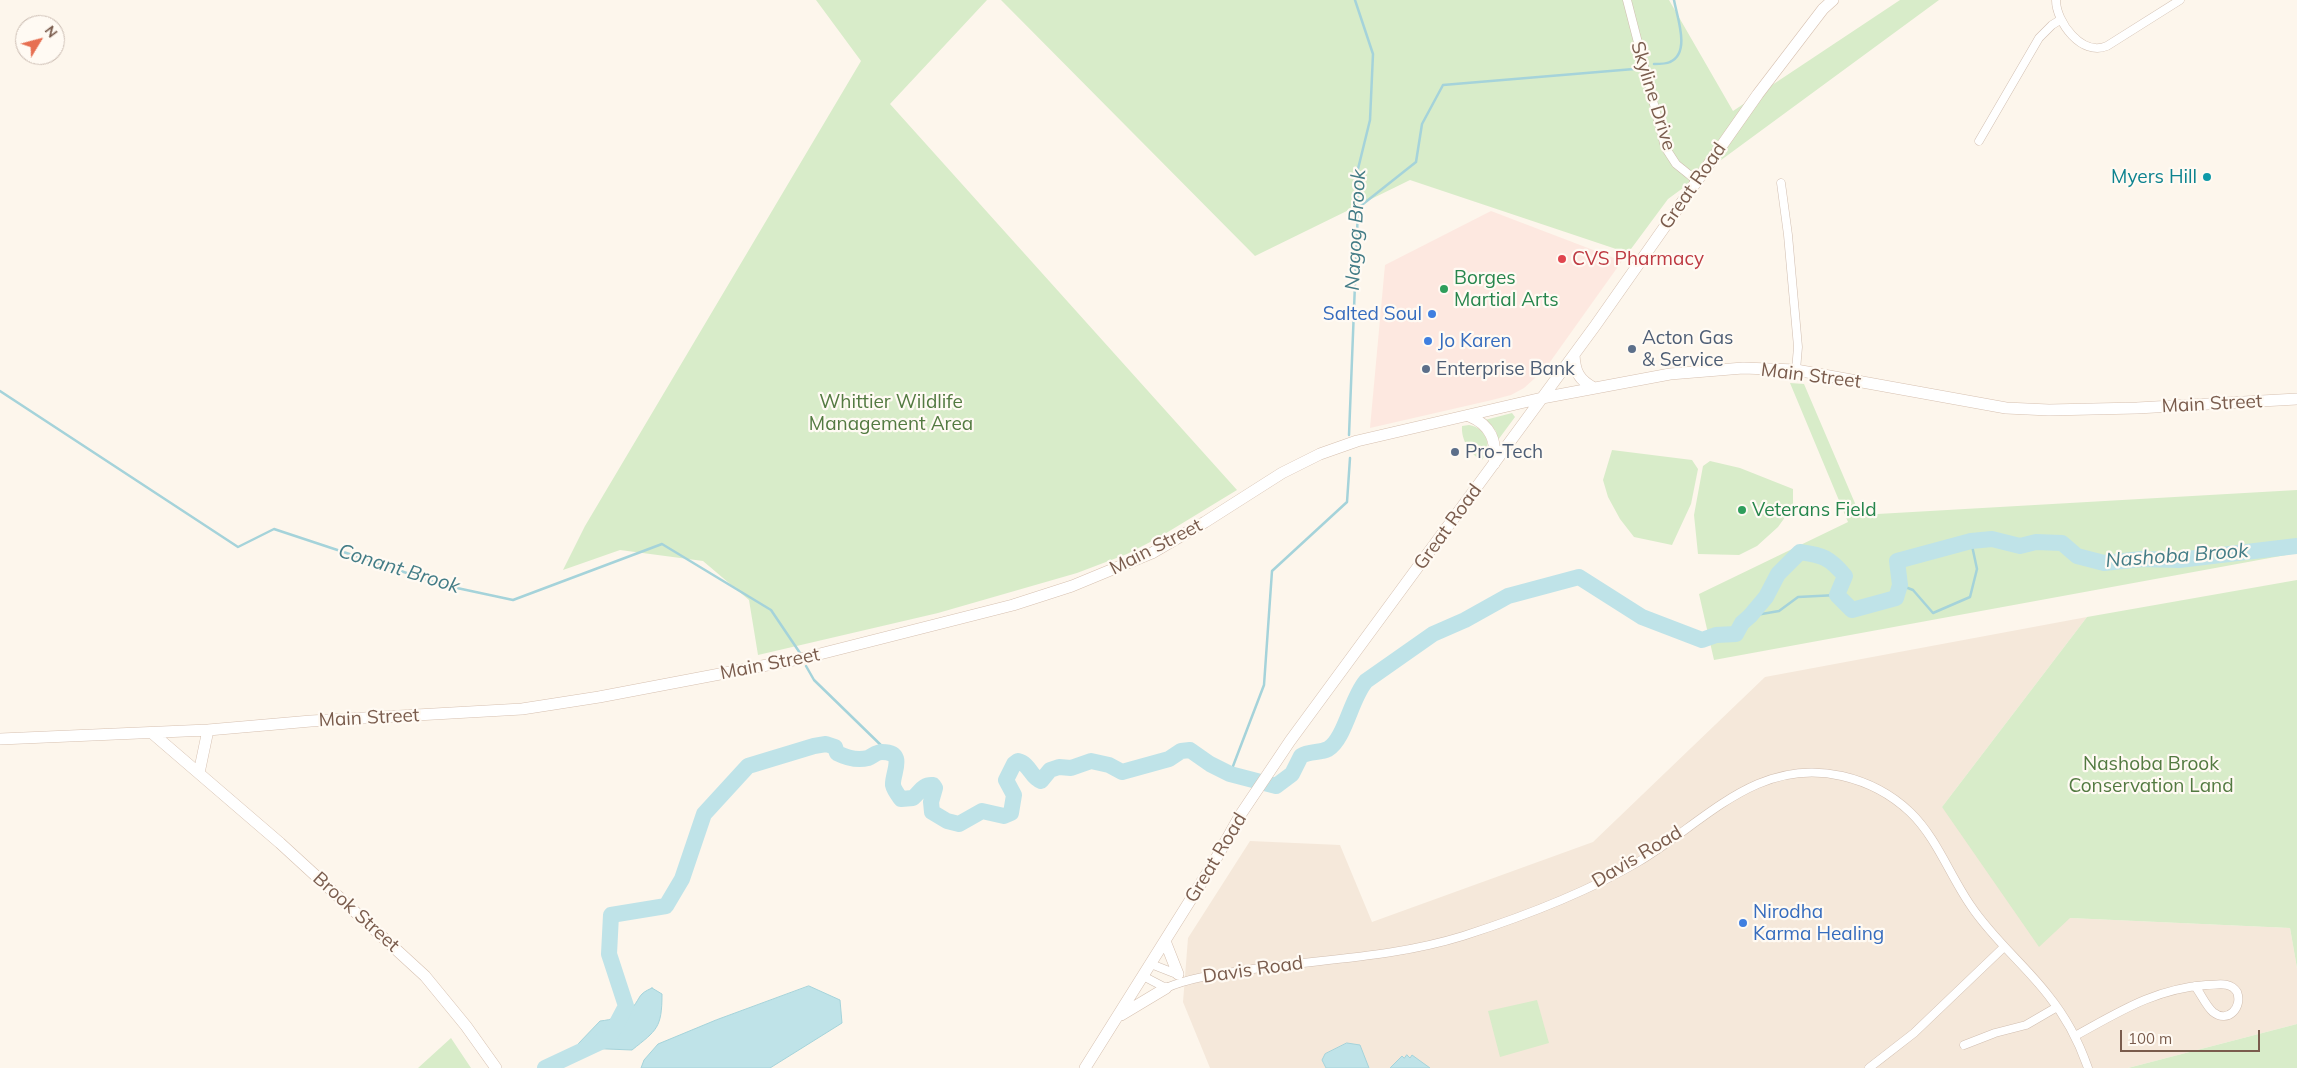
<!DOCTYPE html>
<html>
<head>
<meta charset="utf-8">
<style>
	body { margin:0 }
	#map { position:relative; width:2297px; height:1068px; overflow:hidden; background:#fdf6ec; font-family:Mulish,sans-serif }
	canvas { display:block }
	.north { position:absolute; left:15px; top:15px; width:50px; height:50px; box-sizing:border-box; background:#fffaf3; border:1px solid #cabbb1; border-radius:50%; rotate:53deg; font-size:14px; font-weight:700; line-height:20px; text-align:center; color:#7a5c4d }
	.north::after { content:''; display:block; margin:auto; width:18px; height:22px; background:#e76f51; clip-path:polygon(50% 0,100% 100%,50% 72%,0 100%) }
	.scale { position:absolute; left:2120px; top:1030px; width:140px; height:22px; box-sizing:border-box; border:2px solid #7a5c4d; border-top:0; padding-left:6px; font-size:15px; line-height:18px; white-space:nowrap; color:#7a5c4d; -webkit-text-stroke:4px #fffaf3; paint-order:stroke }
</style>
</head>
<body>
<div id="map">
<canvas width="2297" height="1068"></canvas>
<div class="north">N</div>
<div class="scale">100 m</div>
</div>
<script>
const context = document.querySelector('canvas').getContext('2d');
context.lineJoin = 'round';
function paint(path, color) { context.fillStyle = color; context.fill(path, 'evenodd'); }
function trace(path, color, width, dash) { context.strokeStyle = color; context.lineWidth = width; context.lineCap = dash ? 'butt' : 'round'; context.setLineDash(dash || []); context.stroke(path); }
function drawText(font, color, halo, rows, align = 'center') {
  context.font = font + ' Mulish,sans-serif'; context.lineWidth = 4.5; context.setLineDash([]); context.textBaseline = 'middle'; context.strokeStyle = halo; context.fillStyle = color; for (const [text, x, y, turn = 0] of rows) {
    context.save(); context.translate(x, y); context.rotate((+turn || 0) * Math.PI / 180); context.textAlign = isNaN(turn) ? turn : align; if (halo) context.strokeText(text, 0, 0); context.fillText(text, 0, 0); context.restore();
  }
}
const residential = new Path2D(`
	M2087 617 1942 807 2070 918 2290 928 2297 968V1024L2128 1068H1210L1183 1002 1188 938 1250 841 1340 845 1372 922 1593 842 1765 677Z`);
const commercial = new Path2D(`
	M1491 211 1622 261 1545 369 1524 388 1511 395 1492 400 1370 428 1385 265Z`);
const green = new Path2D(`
	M816 0H987L890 104 1237 490 1158 538 1127 554 1077 573 938 613 758 655 749 600 703 561 620 550 563 570 585 526 861 61Z
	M1001 0H1669L1733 111 1900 0H1939L1668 199 1628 253 1410 180 1255 256Z
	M1790 383 1804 384 1860 515 2297 490V553L1714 660 1699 594 1848 522Z
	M1512 413 1515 417 1498 440 1496 431 1485 420Z
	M1469 425C1487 428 1493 446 1482 460 1470 455 1461 440 1462 426Z
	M1612 450 1692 460 1698 469 1691 504 1672 545 1634 537 1620 519 1608 497 1603 480Z
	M1710 461 1740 468 1793 489V506L1778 527 1757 546 1739 555 1698 554 1694 515 1703 466Z
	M2297 580V968L2290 928 2070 918 2039 947 1942 807 2087 617Z
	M1537 1000 1549 1043 1500 1057 1488 1011Z
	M2297 1024V1068H2128Z
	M451 1038 471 1068H418Z`);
const water = new Path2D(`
	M809 986 840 1000 842 1023 770 1068H641L644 1060 658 1044 716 1020Z
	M652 988 662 994C662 1028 657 1030 632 1050L582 1048 578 1044 600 1021C611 1020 625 1016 633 1007 641 997 638 994 652 988Z
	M1347 1043 1360 1045 1369 1068H1326L1322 1060 1325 1054Z
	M1407 1055 1410 1058 1412 1055 1430 1068H1390L1402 1056 1404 1058Z`);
const stream = new Path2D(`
	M1654 64C1659 64 1666 64 1670 62 1691 53 1677 17 1674 0
	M1358 208 1416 162 1422 124 1443 85 1634 69
	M0 391 238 547 274 529 443 585 513 600 662 544 771 610 800 653
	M1349 435 1358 208 1357 173 1370 120 1373 54 1355 0
	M1900 585 1913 590 1933 613 1970 597 1977 569 1971 541
	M1750 616 1779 611 1798 597 1837 595
	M806 666 814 680 888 752
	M1230 774 1264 685 1272 571 1347 502 1350 458`);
const river = new Path2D(`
	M545 1068 609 1038 626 1006 609 954 611 915 666 906 682 879 704 814 748 766 814 746 826 744 835 747 837 753C847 758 857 761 868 758 873 756 876 752 882 752 907 752 892 773 893 785 894 790 898 795 901 799L913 798C920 792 923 784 933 785L935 788 931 802 932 812 947 821 959 824 982 811 1004 816 1011 813 1014 795 1006 780 1014 764 1018 761C1030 764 1031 778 1041 781L1050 770 1059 767 1071 768 1091 761 1109 765 1122 772 1169 759 1181 751 1190 750 1210 764 1230 774 1276 786 1292 774 1301 756C1309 751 1320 753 1328 749 1345 739 1351 698 1366 681L1433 634 1465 620 1508 596 1579 577 1642 617 1702 640 1716 635 1736 634 1742 623 1750 616 1766 597 1778 574 1800 552C1823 555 1830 558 1845 576L1837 595 1852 610 1896 598 1900 585 1897 561 1971 541 1992 539 2020 546 2036 542 2062 543 2077 556 2104 563 2142 559 2179 560 2297 546`);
const street = new Path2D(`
	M1627 0 1665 147 1676 164 1697 181
	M2056 0C2056 22 2082 57 2107 46L2180 0
	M1979 141 2039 38 2052 25 2060 20
	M1781 183 1788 235 1798 347 1796 370
	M1151 964 1179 975
	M1143 976 1166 988C1192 977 1219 974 1247 970 1320 959 1392 958 1463 936 1522 917 1584 894 1638 862 1704 823 1757 756 1842 776 1868 782 1891 794 1910 812 1937 838 1950 876 1971 906 1993 939 2024 964 2048 995 2066 1017 2079 1042 2088 1068
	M2075 1036C2119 1012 2154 989 2206 985 2218 985 2230 981 2237 992 2243 1007 2228 1024 2213 1012 2206 1006 2201 994 2195 986
	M1964 1045 1995 1033 2026 1025 2057 1007
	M1869 1068 1914 1033 2004 947`);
const secondary = new Path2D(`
	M1574 355C1575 372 1579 380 1594 388
	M1469 416C1491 425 1497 441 1494 464
	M152 733 280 843 425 976 466 1026 496 1068
	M0 739 208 730 311 721 522 709 599 697 804 658 1013 605 1072 586 1152 553 1205 522 1282 473 1320 454 1357 441 1542 398 1670 374 1743 368 1796 370 2006 408 2049 410 2137 408 2297 399
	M199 773 208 730
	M1165 941 1178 974
	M1121 1015 1166 988
	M1085 1068 1213 864 1241 814 1290 741 1595 326 1758 94 1823 9 1833 0`);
const markers = [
	[2207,177,5,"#0f9aa8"],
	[1562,259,5,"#e0444e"],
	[1444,289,5,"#2e9e5b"],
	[1432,314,5,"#3f7fe0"],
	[1428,341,5,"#3f7fe0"],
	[1632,349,5,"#5c6f8a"],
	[1426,369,5,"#5c6f8a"],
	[1455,452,5,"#5c6f8a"],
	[1742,510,5,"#2e9e5b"],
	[1743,923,5,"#3f7fe0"]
];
const streetNames = [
	["Skyline Drive",1653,96,73],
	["Great Road",1693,186,-55],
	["Main Street",1811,376,7],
	["Main Street",2212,404,-3],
	["Great Road",1448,527,-54],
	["Main Street",1156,547,-27],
	["Main Street",770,664,-11],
	["Main Street",369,718,-3],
	["Davis Road",1637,857,-31],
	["Great Road",1216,858,-59],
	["Brook Street",356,912,42],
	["Davis Road",1253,970,-8]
];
const cultureNames = [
	["Myers Hill",2197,177]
];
const healthNames = [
	["CVS Pharmacy",1572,259]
];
const leisureNames = [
	["Borges",1454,278],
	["Martial Arts",1454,300],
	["Veterans Field",1752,510]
];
const shopNames = [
	["Salted Soul",1422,314,"right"],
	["Jo Karen",1438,341],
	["Nirodha",1753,912],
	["Karma Healing",1753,934]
];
const serviceNames = [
	["Acton Gas",1642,338],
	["& Service",1642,360],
	["Enterprise Bank",1436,369],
	["Pro-Tech",1465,452]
];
const parkNames = [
	["Whittier Wildlife",891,402],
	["Management Area",891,424],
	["Nashoba Brook",2151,764],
	["Conservation Land",2151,786]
];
const waterNames = [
	["Nagog Brook",1356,230,-87],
	["Nashoba Brook",2177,556,-4],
	["Conant Brook",399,569,17]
];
paint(residential, '#f5e8da');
paint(commercial, '#fde8e0');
paint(green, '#d8ecc9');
paint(water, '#bfe3e8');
trace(water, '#a5d3da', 1);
trace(stream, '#a5d3da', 2.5);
trace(river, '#bfe3e8', 16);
trace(street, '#d1beb0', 9);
trace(secondary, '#d6c0b0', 12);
trace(street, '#fff', 8);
trace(secondary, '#fff', 11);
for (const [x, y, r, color] of markers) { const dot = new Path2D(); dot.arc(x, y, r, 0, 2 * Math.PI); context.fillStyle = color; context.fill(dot); trace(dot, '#fffaf3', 2); }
drawText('19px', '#7a5c4d', '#fffaf3', streetNames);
drawText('19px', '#0d838f', '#fffaf3', cultureNames, 'right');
drawText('19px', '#be3a42', '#fffaf3', healthNames, 'left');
drawText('19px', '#27864d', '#fffaf3', leisureNames, 'left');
drawText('19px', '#366cbe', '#fffaf3', shopNames, 'left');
drawText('19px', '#4e5e75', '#fffaf3', serviceNames, 'left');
drawText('19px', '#537a41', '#fffaf3', parkNames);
drawText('italic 20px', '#437c86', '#fffaf3', waterNames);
</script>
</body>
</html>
